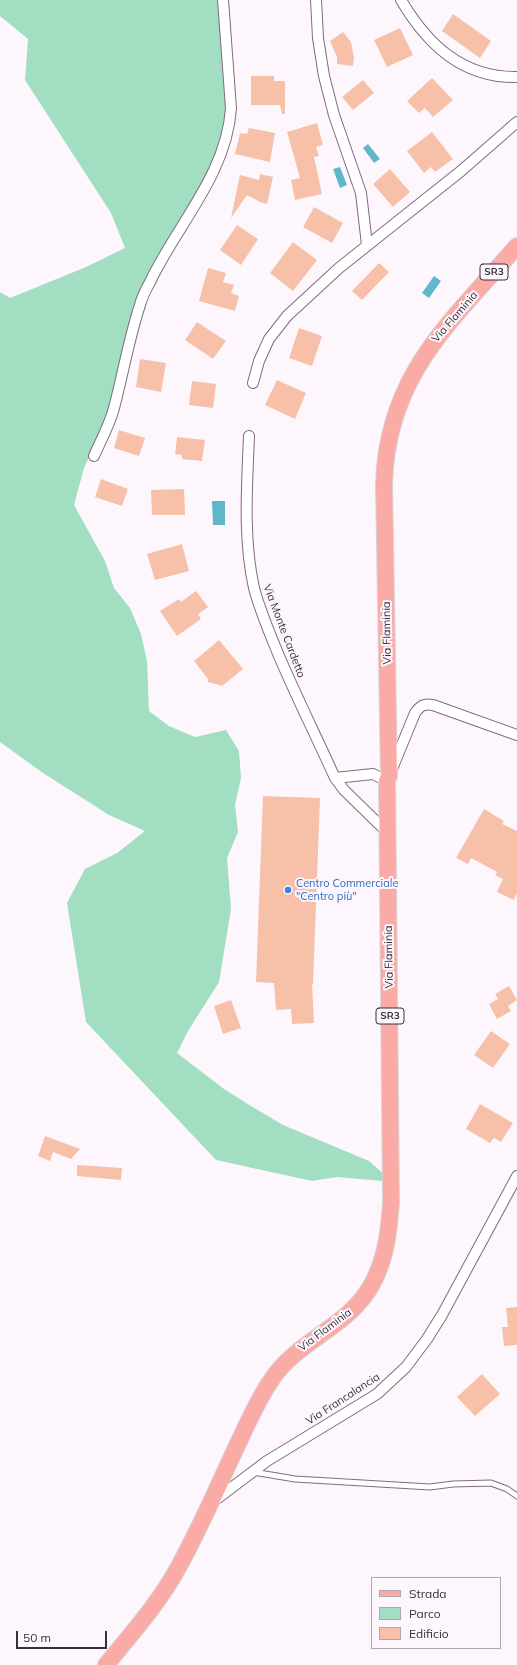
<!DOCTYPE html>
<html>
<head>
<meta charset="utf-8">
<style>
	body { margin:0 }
	#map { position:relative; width:517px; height:1665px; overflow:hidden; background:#fdf7fd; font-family:Mulish,sans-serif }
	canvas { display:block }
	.legend { position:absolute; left:371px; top:1577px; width:130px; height:72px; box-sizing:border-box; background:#fdf7fd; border:1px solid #aea7af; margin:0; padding:5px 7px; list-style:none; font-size:12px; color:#382f39 }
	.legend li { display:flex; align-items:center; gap:8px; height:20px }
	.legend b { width:20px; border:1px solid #aea7af }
	.scale { position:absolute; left:16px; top:1631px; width:91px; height:18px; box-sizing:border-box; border:2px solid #382f39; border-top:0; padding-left:5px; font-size:12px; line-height:14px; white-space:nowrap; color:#382f39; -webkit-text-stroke:3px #fdf7fd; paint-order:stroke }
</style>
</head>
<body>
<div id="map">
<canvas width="517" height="1665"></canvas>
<ul class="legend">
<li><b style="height:5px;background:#faaba6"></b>Strada</li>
<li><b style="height:11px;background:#a2dec1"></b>Parco</li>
<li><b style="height:11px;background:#f7c0a9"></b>Edificio</li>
</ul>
<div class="scale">50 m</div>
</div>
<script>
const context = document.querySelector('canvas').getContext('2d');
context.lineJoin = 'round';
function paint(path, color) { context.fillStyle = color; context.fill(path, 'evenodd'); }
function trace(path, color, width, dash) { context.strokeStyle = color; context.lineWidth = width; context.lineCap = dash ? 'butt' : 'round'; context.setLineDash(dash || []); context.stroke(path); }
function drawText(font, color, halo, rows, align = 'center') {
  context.font = font + ' Mulish,sans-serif'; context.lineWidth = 4; context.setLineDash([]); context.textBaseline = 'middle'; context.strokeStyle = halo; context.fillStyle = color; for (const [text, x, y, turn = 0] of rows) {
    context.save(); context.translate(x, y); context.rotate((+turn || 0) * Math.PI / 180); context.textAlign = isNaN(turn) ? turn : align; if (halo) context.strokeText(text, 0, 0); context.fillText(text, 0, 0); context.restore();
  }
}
const green = new Path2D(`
	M0 0H226L229 13V49L225 89V115L220 141 207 178 193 203 167 240 134 304 108 416 84 468 74 505 105 561 114 588 130 608 141 634 147 661 149 711 169 726 195 737 226 730 239 751 241 778 235 805 238 832 227 858 231 909 219 982 188 1031 177 1053 224 1089 251 1106 283 1125 369 1161 393 1182 337 1177 312 1181 216 1160 86 1022 67 903 85 869 117 853 145 831 109 815 43 773 0 742V292L10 298 86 267 125 248 111 213 25 80 28 39 0 16Z`);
const water = new Path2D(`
	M368 144 380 159 374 163 363 148Z
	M340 167 347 185 340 188 333 169Z
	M434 276 441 281 429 298 422 293Z
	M212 501H225V525H213Z`);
const building = new Path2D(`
	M453 14 491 41 480 58 442 31Z
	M400 28 413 55 387 67 374 40Z
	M343 32 351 42 354 58 353 66 337 64V57L330 41Z
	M251 76H274V81H285V114H282L280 105H251Z
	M432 78 453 100 433 117 425 108 419 113 407 101Z
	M363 80 374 93 353 110 342 97Z
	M317 123 323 145 316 147 319 156 314 157 322 194 295 200 291 180 300 178 287 132Z
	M249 128 275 133 270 162 235 154 240 133 247 134Z
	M432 132 453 159 435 172 431 167 424 173 407 151Z
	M390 169 410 192 393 207 373 184Z
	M260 174 273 177 267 204 260 202 247 195 231 218 240 175 259 180Z
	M314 207 343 223 332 243 303 227Z
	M237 225 258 239 241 265 220 250Z
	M293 242 317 260 293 291 270 273Z
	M379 263 389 272 362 300 352 291Z
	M208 268 226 273 223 282 234 285 231 293 239 296 235 311 199 301Z
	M197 322 226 341 213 359 185 340Z
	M299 328 322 336 312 366 289 358Z
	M140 359 166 363 161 392 136 387Z
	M277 380 306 393 295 419 265 405Z
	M192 381 216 384 213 408 189 405Z
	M119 430 145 438 139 456 114 448Z
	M177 437 205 440 202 461 182 459V455L175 454Z
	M101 479 128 489 122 506 95 497Z
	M184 489 185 515H152L151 490Z
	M182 544 189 571 155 580 147 554Z
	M196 591 208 607 198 614 201 619 177 636 160 611 179 599 181 602Z
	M219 640 243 669 222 686 208 682V679L194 661Z
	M263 796 320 798 313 984H312L314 1023 292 1024 291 1009 276 1010 274 983 256 982Z
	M484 809 504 821 502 824 517 831V893L514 900 497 892 503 879 495 875 497 872 471 858 468 864 456 858Z
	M509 986 517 1000 508 1006 511 1011 497 1019 489 1004 498 999 495 994Z
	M231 1000 241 1028 223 1034 214 1006Z
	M491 1031 510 1044 493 1068 474 1055Z
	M480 1104 513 1123 501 1142 494 1138 490 1143 466 1129Z
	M45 1136 80 1149 71 1159 53 1152 50 1161 38 1156Z
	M77 1165 122 1168 121 1180 77 1176Z
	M517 1307V1345L504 1346 502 1327H508L506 1308Z
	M482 1374 500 1394 475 1416 457 1397Z`);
const lane = new Path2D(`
	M253 1472 295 1479 430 1487 453 1484 491 1483 507 1489 517 1496`);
const street = new Path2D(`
	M316 0 318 38 324 76 334 115 361 193 367 245
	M401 0C427 44 462 78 517 77
	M253 383 259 361 269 339 287 316 339 268 461 171 517 122
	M249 436C247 486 243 539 254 588 260 611 270 634 279 656 297 698 317 738 335 778L344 790 388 833
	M94 456C101 440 110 424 114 408 123 374 129 338 140 305 142 296 147 288 151 280 178 224 227 173 231 108L223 0
	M392 769 415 713C420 706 424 703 433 705L517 735
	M335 778 373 774 387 781
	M214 1501 267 1461 377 1394 406 1367 427 1339 442 1315 517 1176`);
const primary = new Path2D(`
	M106 1665C131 1634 159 1603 178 1568 202 1525 221 1479 242 1435 251 1416 260 1396 272 1379 298 1340 350 1326 372 1284 386 1259 389 1231 391 1203L387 781 389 776 384 484C387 375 450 323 517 246`);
const markers = [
	[288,890,4,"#3f7fe0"]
];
const shields = [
	[494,272,28],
	[390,1016,28]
];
const shieldNames = [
	["SR3",494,272],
	["SR3",390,1016]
];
const streetNames = [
	["Via Flaminia",455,317,-49],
	["Via Monte Cardetto",284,631,69],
	["Via Flaminia",387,633,-91],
	["Via Flaminia",389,957,-91],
	["Via Flaminia",325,1330,-37],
	["Via Francalancia",343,1399,-33]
];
const shopNames = [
	["Centro Commerciale",296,884],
	["\"Centro più\"",296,897]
];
paint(green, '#a2dec1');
paint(water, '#60b7cb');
paint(building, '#f7c0a9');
trace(lane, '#806a81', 7);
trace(street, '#806a81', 12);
trace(primary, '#d7d5d7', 18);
trace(lane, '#fff', 5);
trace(street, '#fff', 10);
trace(primary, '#faaba6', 16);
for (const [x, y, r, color] of markers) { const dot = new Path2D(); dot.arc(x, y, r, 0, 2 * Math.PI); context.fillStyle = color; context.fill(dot); trace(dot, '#fdf7fd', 1.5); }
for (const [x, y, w] of shields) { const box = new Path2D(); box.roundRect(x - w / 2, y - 8, w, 16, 3); context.fillStyle = '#fdf7fd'; context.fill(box); trace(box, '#382f39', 1); }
drawText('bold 10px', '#382f39', null, shieldNames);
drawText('11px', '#382f39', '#fdf7fd', streetNames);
drawText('11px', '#366cbe', '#fdf7fd', shopNames, 'left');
</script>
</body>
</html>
